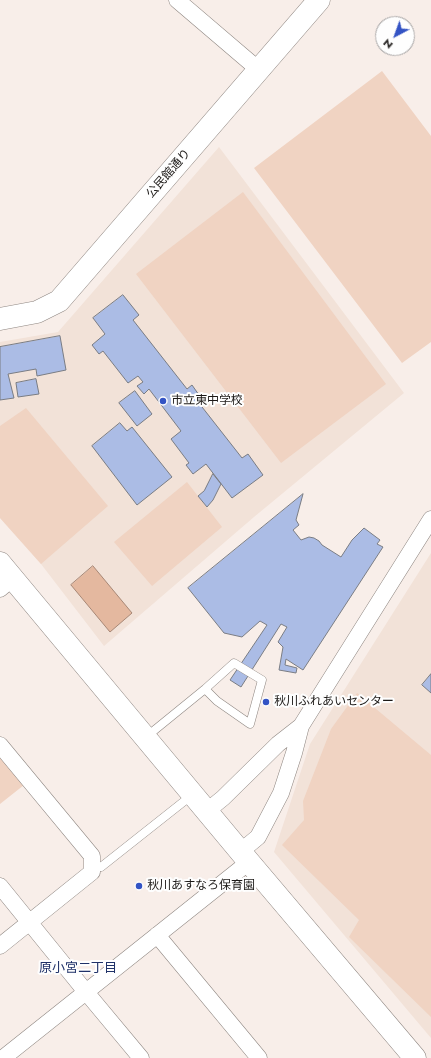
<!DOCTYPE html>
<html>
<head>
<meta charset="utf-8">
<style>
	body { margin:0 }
	#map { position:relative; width:431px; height:1058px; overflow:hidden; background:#f8eee9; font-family:Jost,sans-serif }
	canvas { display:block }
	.north { position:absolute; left:375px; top:16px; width:40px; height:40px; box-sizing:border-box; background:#fefefe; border:1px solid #a4a2a2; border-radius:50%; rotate:221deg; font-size:11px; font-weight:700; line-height:16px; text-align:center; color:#1c1917 }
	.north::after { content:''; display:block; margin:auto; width:14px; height:18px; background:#3353c4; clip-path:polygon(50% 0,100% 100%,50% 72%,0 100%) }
</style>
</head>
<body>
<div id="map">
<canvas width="431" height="1058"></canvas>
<div class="north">N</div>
</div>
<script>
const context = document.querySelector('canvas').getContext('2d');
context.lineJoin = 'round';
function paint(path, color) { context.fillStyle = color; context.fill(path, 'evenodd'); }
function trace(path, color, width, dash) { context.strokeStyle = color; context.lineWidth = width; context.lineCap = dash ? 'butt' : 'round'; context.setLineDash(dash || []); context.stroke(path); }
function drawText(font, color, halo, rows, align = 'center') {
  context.font = font + ' Jost,"Noto Sans JP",sans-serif'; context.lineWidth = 4; context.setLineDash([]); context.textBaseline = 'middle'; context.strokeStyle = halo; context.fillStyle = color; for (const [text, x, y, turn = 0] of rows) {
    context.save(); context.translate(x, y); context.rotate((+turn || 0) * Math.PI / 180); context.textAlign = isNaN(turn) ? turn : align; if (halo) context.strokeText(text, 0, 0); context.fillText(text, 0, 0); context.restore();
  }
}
const built = new Path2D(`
	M219 147 404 393 254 517 104 646 41 564 0 518V342L58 332Z
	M431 553V1038L274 852 310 744Z`);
const green = new Path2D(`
	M382 71 431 136V342L402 363 254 168Z
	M243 192 386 384 281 463 136 274Z
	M26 408 108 506 41 564 0 518V426Z
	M187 482 222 527 152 586 114 542Z
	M357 693 431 755V1017L349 937 359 920 282 845 304 820 303 801 331 729Z
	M0 756 24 785 0 804Z`);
const water = new Path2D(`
	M93 566 132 613 110 632 71 585Z`);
const building = new Path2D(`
	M123 295 139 315 133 320 187 389 192 385 199 395 195 398 242 458 248 454 263 475 232 498 206 464 193 474 186 465 189 463 171 439 181 431 149 389 144 394 137 386 143 382 138 376 128 383 103 351 99 354 92 345 105 334 93 318Z
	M60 336 66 370 37 376 36 369 8 374 14 398 0 400V347Z
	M36 379 39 394 18 397 16 383Z
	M135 391 152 414 137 426 119 403Z
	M120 423 127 431 132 427 172 477 137 505 92 446Z
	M213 474 221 484 213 500 207 507 198 496 204 491Z
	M303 494 296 520 299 525 293 530 301 540 309 537 314 538 319 541 322 545 341 557 352 540 364 528 380 540 377 544 383 547 303 670 286 659 285 665 297 668 296 673 279 670 283 647 278 642 287 627 281 624 241 687 230 680 267 625 260 621 242 637 224 633 188 588Z
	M431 674V693L422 685Z`);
const lane = new Path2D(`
	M146 737 205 689 234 663 262 680 250 724 217 701 205 689
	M92 866 101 867 192 795`);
const street = new Path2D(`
	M177 0 259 70
	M0 589 13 578
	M0 745 92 856V872L0 946
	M207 811 223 798 278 744 301 726
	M240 852 258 837 281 793 294 753 301 726 431 519
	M0 886 86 992 141 1058
	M157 935 259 1058
	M3 1058 249 862`);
const secondary = new Path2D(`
	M0 319 37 312 59 301 319 0
	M0 563 249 862 415 1058`);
const markers = [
	[163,401,4,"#3353c4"],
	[266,702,4,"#3353c4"],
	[139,886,4,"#3353c4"]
];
const streetNames = [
	["公民館通り",169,174,-49]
];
const poiNames = [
	["市立東中学校",171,401],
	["秋川ふれあいセンター",274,702],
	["秋川あすなろ保育園",147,886]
];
const neighbourhoodNames = [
	["原小宮二丁目",78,969]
];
paint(built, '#f2e2d8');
paint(green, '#f0d3c2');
paint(water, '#e4b89f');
trace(water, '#a88876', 1);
paint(building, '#abbce5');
trace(building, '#7a7d84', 1);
trace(lane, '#8e8681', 9);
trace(street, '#8e8681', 17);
trace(secondary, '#8e8681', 23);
trace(lane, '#fff', 8);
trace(street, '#fff', 16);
trace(secondary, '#fff', 22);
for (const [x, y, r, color] of markers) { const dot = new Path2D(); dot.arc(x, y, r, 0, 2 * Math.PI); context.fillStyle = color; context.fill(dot); trace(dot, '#fefefe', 1.5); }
drawText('12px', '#1c1917', '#fefefe', streetNames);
drawText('12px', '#1c1917', '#fefefe', poiNames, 'left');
drawText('13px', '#1f3168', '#fefefe', neighbourhoodNames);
</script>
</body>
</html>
